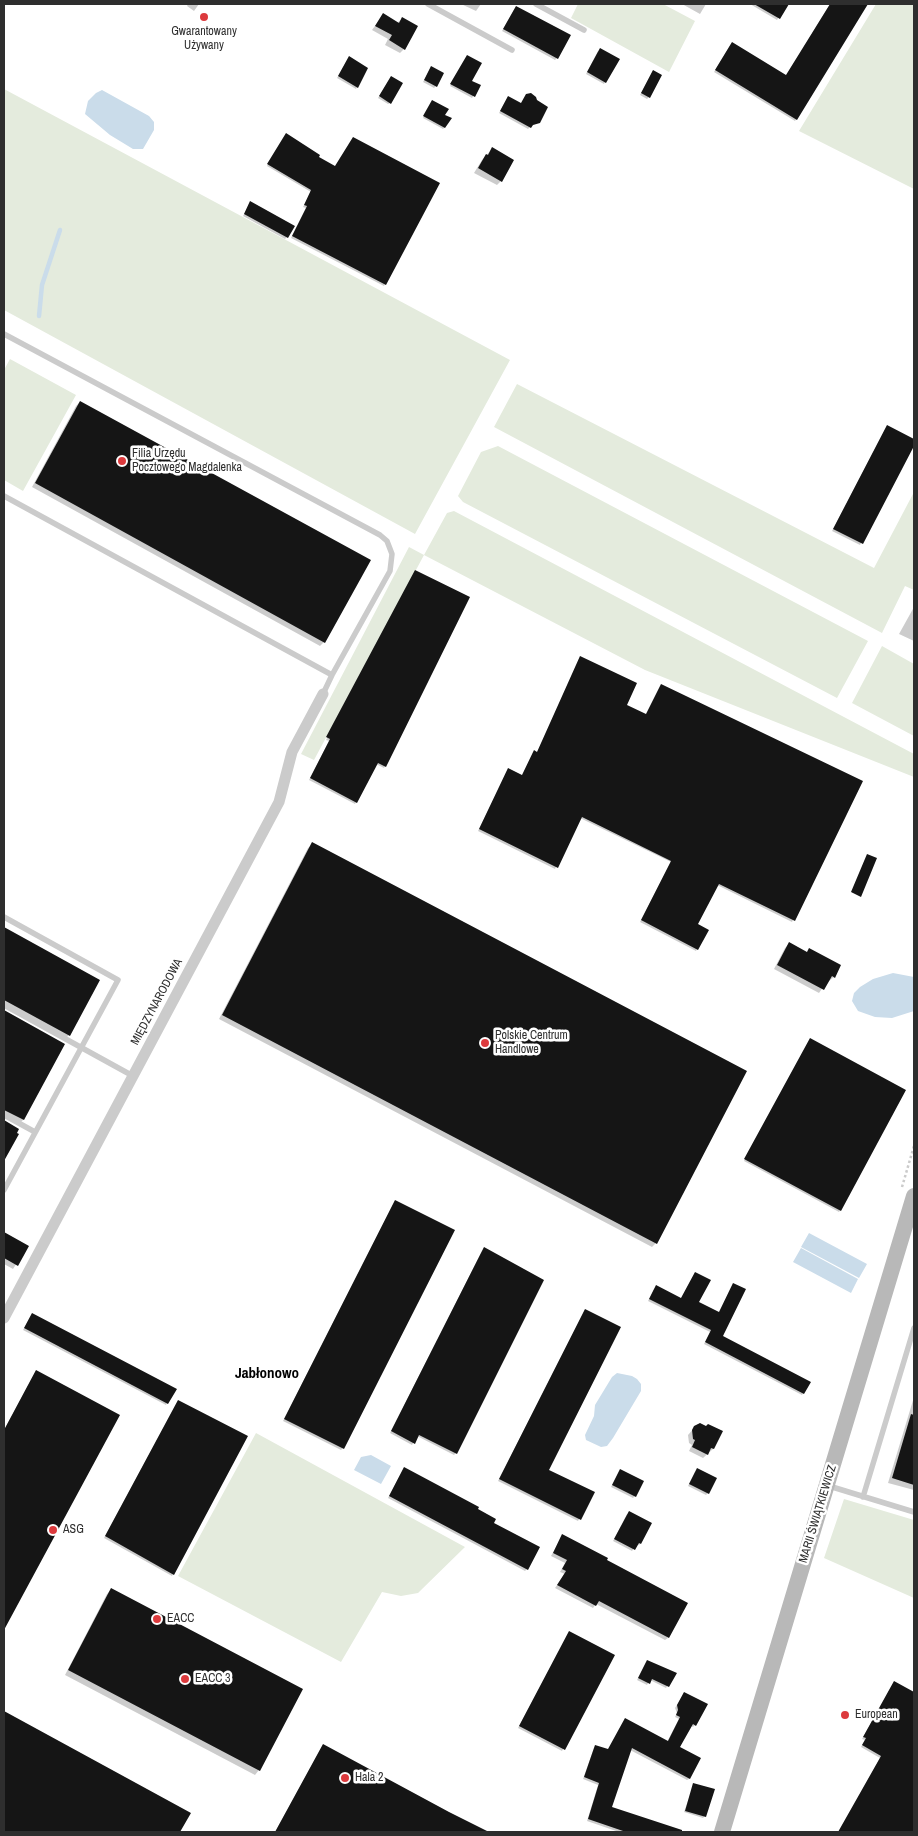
<!DOCTYPE html>
<html>
<head>
<meta charset="utf-8">
<style>
  body { margin:0 }
  #map { position:relative; width:918px; height:1836px; overflow:hidden; background:#fff; font-family:"Archivo Narrow",sans-serif }
  canvas { display:block }
  .frame { position:absolute; inset:0; border:5px solid #2e2e2e; pointer-events:none }
</style>
</head>
<body>
<div id="map">
<canvas width="918" height="1836"></canvas>
<div class="frame"></div>
</div>
<script>
const g = document.querySelector('canvas').getContext('2d');
g.lineJoin = 'round';
function fill(path, color) { g.fillStyle = color; g.fill(path, 'evenodd'); }
const toPath = rows => new Path2D(rows.map(r => 'M' + r).join(''));
function stroke(path, color, width, dash) { g.strokeStyle = color; g.lineWidth = width; g.lineCap = dash ? 'butt' : 'round'; g.setLineDash(dash || []); g.stroke(path); }
function write(font, color, halo, rows, align = 'center') {
  g.font = font + ' "Archivo Narrow",sans-serif'; g.lineWidth = 5; g.setLineDash([]); g.textBaseline = 'middle'; g.strokeStyle = halo; g.fillStyle = color; for (const [text, x, y, turn = 0] of rows) {
    g.save(); g.translate(x, y); g.rotate((+turn || 0) * Math.PI / 180); g.textAlign = isNaN(turn) ? turn : align; if (halo) g.strokeText(text, 0, 0); g.fillText(text, 0, 0); g.restore();
  }
}
const green = toPath([
  [578,4,663,4,695,21,669,72,571,18],
  [876,4,914,4,914,189,799,131],
  [4,89,510,360,415,534,4,310],
  [10,359,76,395,23,491,4,480,4,370],
  [517,384,874,568,914,492,914,590,905,586,882,633,494,427],
  [498,446,868,641,837,698,463,502,458,496,481,452],
  [454,511,914,754,914,777,645,670,424,555,314,760,301,754,409,547,424,555,447,513],
  [882,646,914,664,914,736,852,703],
  [256,1433,465,1547,418,1593,401,1596,382,1592,341,1662,178,1576],
  [844,1499,914,1520,914,1598,824,1558]
]);
const water = toPath([
  [102,90,149,116,154,122,154,130,143,149,133,149,110,135,85,114,88,101,96,93],
  [893,973,914,977,914,1011,892,1018,875,1017,858,1011,852,1001,854,993,860,987,873,979],
  [809,1233,867,1264,859,1278,801,1247],
  [801,1248,858,1279,851,1293,793,1262],
  [617,1373,632,1376,637,1379,641,1384,641,1391,613,1438,607,1446,601,1447,586,1440,585,1435,594,1416,595,1405,612,1377],
  [371,1455,391,1466,381,1484,354,1470,361,1457]
]);
const shadow = toPath([
  [188,4,199,4,194,11,187,6],
  [461,4,481,4,476,11],
  [682,4,706,4,700,14],
  [750,4,787,4,777,20],
  [830,4,867,4,795,121,714,72,730,46,786,77],
  [514,10,557,58,555,60,502,31],
  [383,15,397,23,402,19,404,49,400,53,385,45,388,39,372,30],
  [598,51,605,82,604,84,586,74],
  [348,59,357,87,356,89,337,78],
  [466,59,471,81,480,86,472,98,450,86],
  [430,70,436,86,434,88,423,82],
  [653,71,649,97,647,99,640,95],
  [390,79,390,103,388,104,378,98],
  [508,97,539,122,531,126,528,129,499,113],
  [431,103,444,115,444,128,443,129,423,118],
  [285,136,318,157,385,284,384,286,291,238,306,208,303,207,311,192,267,166],
  [492,149,501,181,497,185,474,173,482,160],
  [249,205,287,237,285,239,243,216],
  [80,402,324,642,320,646,32,487,76,406],
  [887,426,914,440,914,443,860,545,832,531],
  [415,572,385,766,384,768,376,764,355,804,309,780,329,741,326,740],
  [914,607,914,641,899,634],
  [580,658,625,705,646,715,861,782,792,922,717,885,697,925,697,949,696,951,640,922,671,862,580,818,555,869,478,831,507,772,522,776,537,753],
  [313,844,656,1243,652,1247,219,1019,308,848],
  [4,928,99,980,69,1035,65,1039,4,1005],
  [789,944,834,977,829,981,828,980,819,993,774,969,785,948],
  [4,1012,64,1045,23,1120,19,1124,4,1116],
  [810,1040,905,1091,839,1212,744,1161],
  [394,1203,343,1448,341,1450,283,1421],
  [4,1233,28,1246,13,1269,4,1264],
  [482,1251,456,1453,454,1455,417,1436,412,1445,390,1433],
  [695,1273,698,1303,722,1337,809,1383,802,1395,704,1344,710,1332,648,1301,654,1289,681,1299],
  [585,1310,547,1470,593,1493,578,1521,498,1481],
  [31,1316,167,1403,166,1405,23,1330],
  [35,1373,118,1415,4,1627,4,1430],
  [914,1397,914,1490,888,1483],
  [177,1403,173,1574,172,1576,104,1538],
  [695,1427,721,1432,713,1449,703,1458,689,1451,692,1445,689,1443,688,1435],
  [404,1468,476,1509,493,1524,527,1569,525,1571,388,1498],
  [619,1472,635,1496,633,1498,611,1487],
  [695,1472,708,1493,706,1495,688,1486],
  [627,1514,640,1544,639,1545,637,1544,632,1551,613,1541],
  [562,1536,605,1561,668,1638,665,1640,596,1604,593,1608,555,1588,565,1574,560,1572,565,1563,551,1556],
  [111,1590,259,1770,255,1775,65,1675,107,1594],
  [569,1633,613,1656,562,1751,518,1728],
  [646,1663,675,1674,666,1688,650,1680,647,1685,637,1680],
  [894,1682,914,1693,914,1832,839,1832,880,1758,861,1747,865,1740,862,1739],
  [683,1695,695,1725,693,1727,691,1726,679,1748,699,1759,689,1779,687,1780,630,1750,611,1808,675,1829,674,1832,619,1832,587,1821,598,1785,583,1779,594,1748,596,1746,608,1750,667,1742,679,1719,675,1717,677,1713,675,1708],
  [4,1713,189,1813,179,1832,4,1832],
  [323,1745,486,1832,275,1832],
  [694,1784,705,1816,703,1818,684,1812]
]);
const stream = toPath([
  [39,316,42,285,60,230]
]);
const building = toPath([
  [754,4,789,4,780,19],
  [830,4,868,4,797,120,715,70,732,42,786,75],
  [516,6,571,35,558,59,503,29],
  [383,13,399,23,402,17,418,26,405,50,389,40,392,35,375,26],
  [600,48,620,59,606,83,587,72],
  [467,55,482,63,472,81,481,85,475,97,450,84],
  [349,56,368,68,358,88,338,76],
  [431,66,444,73,437,87,424,80],
  [653,70,662,75,650,98,641,93],
  [391,76,403,83,391,104,379,96],
  [531,93,536,97,537,100,548,107,540,123,533,125,531,128,500,111,508,96,521,103,526,94],
  [432,100,449,109,445,115,452,118,445,128,423,116],
  [286,133,320,155,319,157,335,166,353,137,440,183,386,285,292,236,307,206,304,205,311,190,267,164],
  [492,147,514,160,502,182,478,168,486,154,488,155],
  [250,201,295,226,288,238,244,214],
  [80,401,371,560,325,643,35,483],
  [887,425,914,439,914,446,863,544,833,529],
  [415,570,470,597,386,767,378,763,357,803,310,778,330,739,326,737],
  [580,656,637,683,627,705,646,714,661,684,863,781,795,921,719,884,698,924,709,930,698,950,641,920,671,861,582,817,558,868,479,829,508,768,522,775,534,750,537,752],
  [312,842,747,1071,657,1244,222,1015],
  [867,854,877,858,861,897,851,892],
  [4,927,100,980,70,1036,4,1000],
  [789,942,807,952,809,948,841,965,835,978,832,976,824,990,777,965],
  [4,1010,65,1044,24,1120,4,1110],
  [810,1038,906,1090,841,1211,744,1159],
  [4,1120,19,1129,17,1133,19,1134,4,1161],
  [395,1200,455,1230,344,1449,284,1419],
  [4,1232,29,1246,18,1266,4,1258],
  [484,1247,544,1280,457,1454,419,1435,415,1444,391,1431],
  [695,1272,711,1280,699,1302,719,1312,733,1283,746,1289,723,1336,811,1382,804,1394,705,1342,711,1330,649,1299,656,1285,681,1298],
  [585,1309,621,1327,549,1470,595,1492,581,1520,499,1479],
  [32,1313,177,1389,168,1404,24,1328],
  [36,1370,120,1415,4,1630,4,1430],
  [178,1400,248,1436,174,1575,105,1536],
  [911,1414,914,1415,914,1485,892,1478],
  [700,1423,706,1426,708,1424,723,1431,714,1449,711,1448,708,1455,692,1447,695,1440,693,1439,692,1430,694,1426],
  [404,1467,479,1507,478,1509,496,1519,494,1523,540,1547,528,1570,389,1496],
  [697,1468,717,1478,709,1494,689,1484],
  [620,1469,644,1481,636,1497,612,1485],
  [629,1511,652,1523,641,1544,639,1543,635,1550,614,1539],
  [562,1534,608,1558,607,1560,688,1603,669,1638,599,1601,596,1606,557,1585,566,1571,562,1569,567,1560,553,1553],
  [111,1588,303,1689,260,1771,68,1670],
  [569,1631,615,1655,565,1750,519,1726],
  [647,1660,677,1673,669,1687,652,1679,650,1684,638,1678],
  [894,1681,914,1692,914,1832,838,1832,881,1756,862,1745,866,1738,863,1737],
  [684,1692,708,1704,696,1726,693,1724,680,1747,701,1758,690,1779,632,1748,612,1807,682,1830,682,1832,626,1832,588,1819,599,1783,584,1777,595,1745,608,1749,625,1718,668,1741,680,1717,676,1715,678,1710,677,1705],
  [4,1711,191,1813,180,1832,4,1832],
  [323,1744,449,1812,489,1832,275,1832],
  [693,1783,715,1789,706,1817,685,1811]
]);
const path = toPath([
  [902,1187,914,1146]
]);
const lane = toPath([
  [428,4,512,50],
  [536,4,584,30],
  [4,334,380,535,387,541,392,554,390,571,332,675],
  [4,496,332,675,323,694],
  [4,917,118,980,4,1190],
  [4,1005,133,1076],
  [4,1115,35,1132],
  [829,1486,914,1512],
  [863,1497,914,1328]
]);
const street = toPath([
  [4,1318,279,802,292,752,323,694]
]);
const secondary = toPath([
  [722,1832,914,1196]
]);
const markers = [
  [204,17,5,"#dc3a3d"],
  [122,461,5,"#dc3a3d"],
  [485,1043,5,"#dc3a3d"],
  [53,1530,5,"#dc3a3d"],
  [157,1619,5,"#dc3a3d"],
  [185,1679,5,"#dc3a3d"],
  [845,1715,5,"#dc3a3d"],
  [345,1778,5,"#dc3a3d"]
];
const poiNames = [
  ["Gwarantowany",204,32,"center"],
  ["Używany",204,46,"center"],
  ["Filia Urzędu",132,454],
  ["Pocztowego Magdalenka",132,468],
  ["Polskie Centrum",495,1036],
  ["Handlowe",495,1050],
  ["ASG",63,1530],
  ["EACC",167,1619],
  ["EACC 3",195,1679],
  ["European",855,1715],
  ["Hala 2",355,1778]
];
const streetNames = [
  ["MIĘDZYNARODOWA",157,1002,-62],
  ["MARII ŚWIĄTKIEWICZ",818,1514,-73]
];
const quarterNames = [
  ["Jabłonowo",267,1374]
];
fill(green, '#e4ebdd');
fill(water, '#cadcea');
fill(shadow, '#0003');
stroke(stream, '#cadcea', 4.5);
fill(building, '#151515');
stroke(path, '#cbcbcb', 2.5, [2.5, 2.5]);
stroke(lane, '#cbcbcb', 5.5);
stroke(street, '#cbcbcb', 11);
stroke(secondary, '#b8b8b8', 16);
for (const [x, y, r, color] of markers) { const dot = new Path2D(); dot.arc(x, y, r, 0, 2 * Math.PI); g.fillStyle = color; g.fill(dot); stroke(dot, '#fff', 2); }
write('12px', '#2e2e2e', '#fff', poiNames, 'left');
write('12px', '#2e2e2e', '#fff', streetNames);
write('bold 15px', '#000', '#fff', quarterNames);
</script>
</body>
</html>
